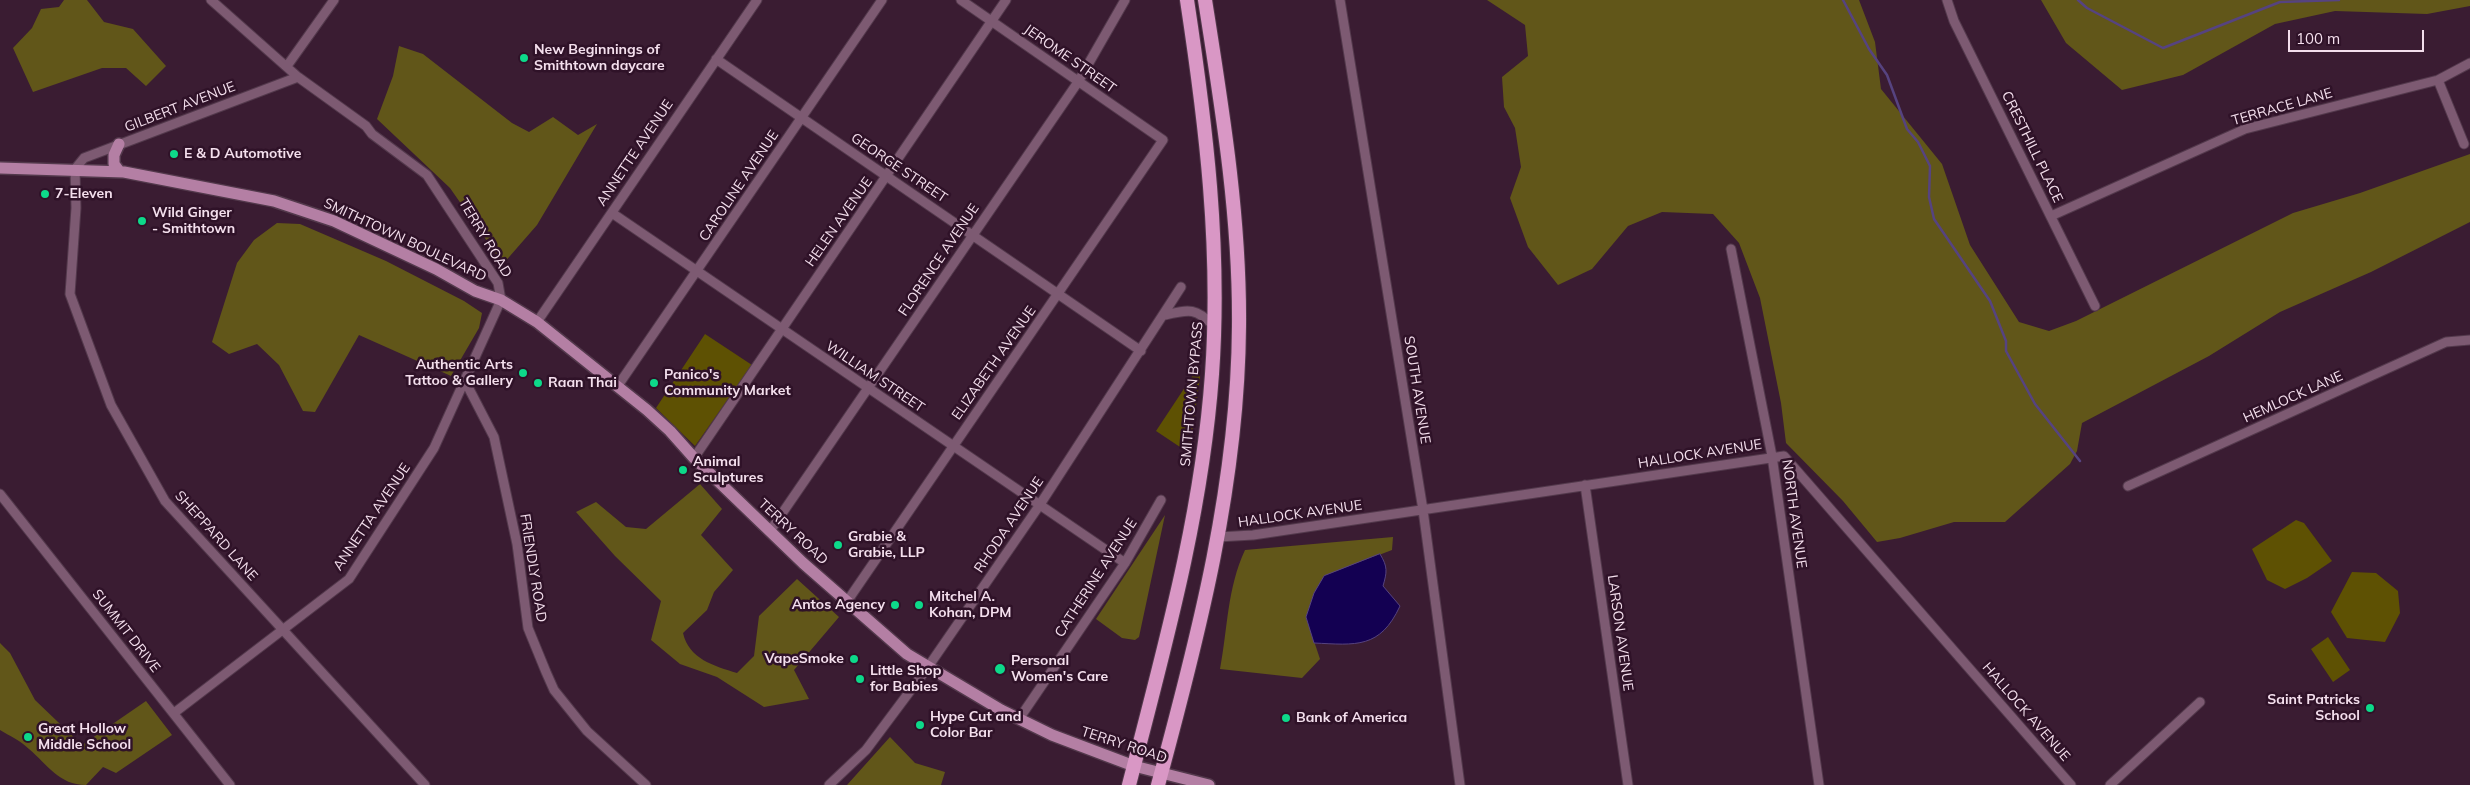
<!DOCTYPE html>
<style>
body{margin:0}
#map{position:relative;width:2470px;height:785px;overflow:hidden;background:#3a1c32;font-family:Mulish,sans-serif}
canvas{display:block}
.scale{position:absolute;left:2288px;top:30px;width:136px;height:22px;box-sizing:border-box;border:2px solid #f4dfed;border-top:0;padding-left:6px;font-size:15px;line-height:18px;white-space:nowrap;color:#f4dfed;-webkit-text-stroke:4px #2f1228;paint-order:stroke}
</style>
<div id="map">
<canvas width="2470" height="785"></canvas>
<div class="scale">100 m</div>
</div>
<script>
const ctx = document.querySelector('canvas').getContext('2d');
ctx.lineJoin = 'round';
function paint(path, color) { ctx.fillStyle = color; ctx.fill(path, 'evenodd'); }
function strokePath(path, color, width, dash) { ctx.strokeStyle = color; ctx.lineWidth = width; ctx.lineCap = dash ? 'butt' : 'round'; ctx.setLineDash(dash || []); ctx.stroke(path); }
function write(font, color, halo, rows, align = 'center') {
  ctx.font = font + ' Mulish,sans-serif'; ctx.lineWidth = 5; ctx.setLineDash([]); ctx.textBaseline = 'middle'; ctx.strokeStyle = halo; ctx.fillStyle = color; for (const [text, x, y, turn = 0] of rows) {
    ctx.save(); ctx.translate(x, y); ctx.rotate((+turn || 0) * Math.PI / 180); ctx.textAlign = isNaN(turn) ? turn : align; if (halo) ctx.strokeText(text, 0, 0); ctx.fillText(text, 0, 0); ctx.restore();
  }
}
const green = new Path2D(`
 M 705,334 L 752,365 L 695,446 L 656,408 Z
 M 1199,366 L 1200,378 L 1189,453 L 1156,431 Z
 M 2296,520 L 2304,523 L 2332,561 L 2307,578 L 2285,589 L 2267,580 L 2252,549 Z
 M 2352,572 L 2376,573 L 2398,591 L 2400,613 L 2385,642 L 2347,638 L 2331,612 Z
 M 2328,637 L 2350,670 L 2333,682 L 2311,649 Z`);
const forest = new Path2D(`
 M 64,0 L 87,0 L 104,22 L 133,29 L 166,66 L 146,86 L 126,68 L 102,68 L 33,92 L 13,48 L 32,28 L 41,9 L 59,7 Z
 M 1487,0 L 1859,0 L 1875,42 L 1881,89 L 1942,164 L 1970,245 L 2019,322 L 2049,331 L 2076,321 L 2293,213 L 2360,193 L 2470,154 L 2470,222 L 2371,272 L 2280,312 L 2209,356 L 2082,423 L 2077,451 L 2070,464 L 2005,522 L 1954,522 L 1900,538 L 1877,542 L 1843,501 L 1786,443 L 1781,403 L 1760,298 L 1739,243 L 1713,214 L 1662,212 L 1628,226 L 1592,269 L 1558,285 L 1528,247 L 1510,198 L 1521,167 L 1515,128 L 1504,107 L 1502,77 L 1528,56 L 1525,25 Z
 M 2041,0 L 2470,0 L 2470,6 L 2427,14 L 2335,11 L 2275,24 L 2183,75 L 2122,90 L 2066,43 Z
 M 399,46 L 423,54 L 512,123 L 529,132 L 553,117 L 578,135 L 597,124 L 537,225 L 503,264 L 450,188 L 377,119 L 393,76 Z
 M 277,223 L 300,224 L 386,261 L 464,301 L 482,313 L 479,328 L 451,376 L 359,335 L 315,412 L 303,411 L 279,365 L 257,344 L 229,354 L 212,342 L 237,263 L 254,240 Z
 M 700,484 L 722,509 L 701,535 L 733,570 L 714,592 L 707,610 L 683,633 C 689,659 714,666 737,673 L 754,656 L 759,616 L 797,579 L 839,617 L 794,670 L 809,699 L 764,707 L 717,677 L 680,664 L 651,640 L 661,601 L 615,556 L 576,512 L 596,502 L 626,527 L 646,529 Z
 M 1165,515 L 1139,637 L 1135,640 L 1122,638 L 1096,619 Z
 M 1393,537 L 1392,550 L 1324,576 L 1306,617 L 1320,659 L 1302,678 L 1220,669 C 1228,627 1227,589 1245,550 Z
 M 0,643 L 10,653 L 35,700 L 82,745 L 146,701 L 172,735 L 116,773 L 103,767 L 86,785 C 59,785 48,765 29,749 C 21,741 10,736 0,730 Z
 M 890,737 L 915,763 L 945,772 L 941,785 L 847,785 Z`);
const water = new Path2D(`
 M 1380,554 C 1388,567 1387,572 1383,586 L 1400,606 C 1380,649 1356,645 1314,643 L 1306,617 L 1314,593 L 1324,576 Z`);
const stream = new Path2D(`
 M 1843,0 L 1869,49 L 1887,75 L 1907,129 L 1918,142 L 1930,166 L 1929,197 L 1934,219 L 1990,301 L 2006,341 L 2006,351 L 2035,404 L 2080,461
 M 2078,0 L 2087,8 L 2163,48 L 2280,2 L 2339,0`);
const minor = new Path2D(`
 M 1340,0 L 1423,510 L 1460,785
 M 1947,0 L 1954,21 L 2095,306
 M 716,59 L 1141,351
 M 287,66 L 334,0
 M 298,77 L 84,158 L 75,169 L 76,208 L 70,294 L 111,405 L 165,501 L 425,785
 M 2438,80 L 2464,144
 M 612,213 L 1125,563
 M 2051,216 L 2245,129 L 2438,80 L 2470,63
 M 1731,249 L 1772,456 L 1819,785
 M 1165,315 C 1190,309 1196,308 1214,326
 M 537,322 L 757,0
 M 465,381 L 494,437 L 517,544 L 528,628 L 546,672 L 554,690 L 587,731 L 646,785
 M 617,387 L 882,0
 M 694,458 L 1006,0
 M 1585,485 L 1628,785
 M 2128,486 L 2446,342 L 2470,340
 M 0,494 L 230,785
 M 770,531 L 1078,82 L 1125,0
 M 1218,537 L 1253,535 L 1784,456 L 2071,785
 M 846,603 L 1163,140 L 961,0
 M 174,713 L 349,579 L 434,448 L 501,300 L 498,283 L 427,175 L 372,134 L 366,126 L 298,77 L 211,0
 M 1019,719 L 1125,563 L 1161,500
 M 829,785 L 866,750 L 928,667 L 1039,506 L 1181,287
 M 2110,785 L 2200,702`);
const major = new Path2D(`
 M 119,144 L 114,155 L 114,164 L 120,172
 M 0,168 L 124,172 L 274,201 L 334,221 L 436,269 L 475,291 L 501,300 L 537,322 L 647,410 L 670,431 L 694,458 L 803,563 L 907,654 L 1001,710 L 1052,735 L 1134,766 L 1209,785`);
const highway = new Path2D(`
 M 1129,785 C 1164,649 1202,515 1212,374 C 1221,248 1206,125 1187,0
 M 1158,785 C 1199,634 1238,483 1239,326 C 1240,216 1222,108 1205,0`);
const markers = [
 [524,58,5,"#0dd98a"],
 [174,154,5,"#0dd98a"],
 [45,194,5,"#0dd98a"],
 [142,221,5,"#0dd98a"],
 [523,373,5,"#0dd98a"],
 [538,383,5,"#0dd98a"],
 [654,383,5,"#0dd98a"],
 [683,470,5,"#0dd98a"],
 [838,545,5,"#0dd98a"],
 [895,605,5,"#0dd98a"],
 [919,605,5,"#0dd98a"],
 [854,659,5,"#0dd98a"],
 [1000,669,6,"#0dd98a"],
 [860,679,5,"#0dd98a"],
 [2370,708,5,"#0dd98a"],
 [1286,718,5,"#0dd98a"],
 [920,725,5,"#0dd98a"],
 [28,737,5,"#0dd98a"]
];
const poiNames = [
 ["New Beginnings of",534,50],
 ["Smithtown daycare",534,66],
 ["E & D Automotive",184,154],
 ["7-Eleven",55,194],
 ["Wild Ginger",152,213],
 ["- Smithtown",152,229],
 ["Authentic Arts",513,365,"right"],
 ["Tattoo & Gallery",513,381,"right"],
 ["Panico's",664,375],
 ["Community Market",664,391],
 ["Raan Thai",548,383],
 ["Animal",693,462],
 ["Sculptures",693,478],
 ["Grabie &",848,537],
 ["Grabie, LLP",848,553],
 ["Mitchel A.",929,597],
 ["Kohan, DPM",929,613],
 ["Antos Agency",885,605,"right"],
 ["VapeSmoke",844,659,"right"],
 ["Personal",1011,661],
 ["Women's Care",1011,677],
 ["Little Shop",870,671],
 ["for Babies",870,687],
 ["Saint Patricks",2360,700,"right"],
 ["School",2360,716,"right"],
 ["Hype Cut and",930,717],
 ["Color Bar",930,733],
 ["Bank of America",1296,718],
 ["Great Hollow",38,729],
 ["Middle School",38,745]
];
const streetNames = [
 ["JEROME STREET",1070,59,35],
 ["GILBERT AVENUE",180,107,-21],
 ["TERRACE LANE",2282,107,-16],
 ["CRESTHILL PLACE",2032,147,64],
 ["ANNETTE AVENUE",635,153,-56],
 ["GEORGE STREET",899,168,34],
 ["CAROLINE AVENUE",739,186,-56],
 ["HELEN AVENUE",839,222,-55],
 ["TERRY ROAD",485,238,59],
 ["SMITHTOWN BOULEVARD",405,240,25],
 ["FLORENCE AVENUE",939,260,-56],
 ["ELIZABETH AVENUE",994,363,-55],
 ["WILLIAM STREET",875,377,34],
 ["SOUTH AVENUE",1417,390,81],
 ["SMITHTOWN BYPASS",1192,394,-85],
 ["HEMLOCK LANE",2293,397,-24],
 ["HALLOCK AVENUE",1700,454,-9],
 ["HALLOCK AVENUE",1300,514,-8],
 ["NORTH AVENUE",1794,514,82],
 ["ANNETTA AVENUE",372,517,-56],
 ["RHODA AVENUE",1009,525,-56],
 ["TERRY ROAD",793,532,43],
 ["SHEPPARD LANE",216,536,48],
 ["FRIENDLY ROAD",533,568,81],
 ["CATHERINE AVENUE",1096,578,-57],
 ["SUMMIT DRIVE",126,631,52],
 ["LARSON AVENUE",1620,633,82],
 ["HALLOCK AVENUE",2026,712,49],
 ["TERRY ROAD",1124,745,18]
];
paint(green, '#5e5103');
paint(forest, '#615619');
paint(water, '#130052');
strokePath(water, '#564380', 1);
strokePath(stream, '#564380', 2.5);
strokePath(minor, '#53394c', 11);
strokePath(major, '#53394c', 14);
strokePath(highway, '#53394c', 16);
strokePath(minor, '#7d5a72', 9);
strokePath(major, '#b47fa4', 11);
strokePath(highway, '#d997c5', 14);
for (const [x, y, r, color] of markers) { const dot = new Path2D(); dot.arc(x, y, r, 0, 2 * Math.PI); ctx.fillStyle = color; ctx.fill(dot); strokePath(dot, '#2f1228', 2); }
write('bold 14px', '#f4dfed', '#2f1228', poiNames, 'left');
write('14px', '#f4dfed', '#2f1228', streetNames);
</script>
